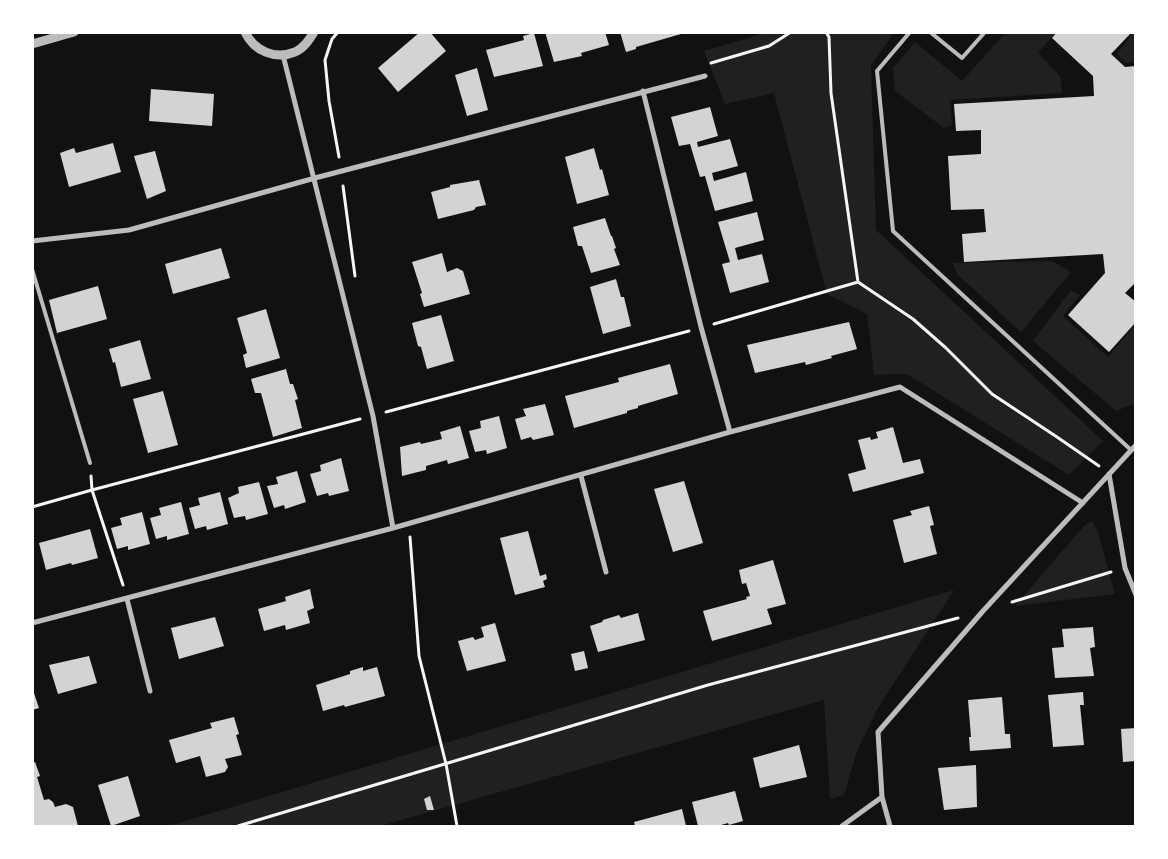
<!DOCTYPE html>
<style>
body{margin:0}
#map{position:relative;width:1168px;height:859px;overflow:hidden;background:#111;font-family:"Alegreya Sans",sans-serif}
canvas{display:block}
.frame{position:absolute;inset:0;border:34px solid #fff;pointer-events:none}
</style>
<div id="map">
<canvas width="1168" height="859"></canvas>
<div class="frame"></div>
</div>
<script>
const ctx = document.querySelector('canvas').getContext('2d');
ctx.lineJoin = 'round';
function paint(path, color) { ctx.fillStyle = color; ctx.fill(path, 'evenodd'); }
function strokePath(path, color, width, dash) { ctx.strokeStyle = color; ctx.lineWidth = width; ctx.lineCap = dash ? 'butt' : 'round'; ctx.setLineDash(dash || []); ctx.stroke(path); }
const green = new Path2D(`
 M 1006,32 L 1055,33 L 1038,53 L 1060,76 L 1062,93 L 950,100 L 952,125 L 944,128 L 895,91 L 893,68 L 915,42 L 962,81 Z
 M 1134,32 L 1135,33 L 1135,62 L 1126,63 L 1117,54 Z
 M 758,33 L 893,33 L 871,66 L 876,230 L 1103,441 L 1069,475 L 907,374 L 874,375 L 867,314 L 827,294 L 774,93 L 725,104 L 704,51 L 758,35 Z
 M 1052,261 L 1071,272 L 1021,332 L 957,274 L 953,263 Z
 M 1071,290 L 1080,295 L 1063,316 L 1108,357 L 1135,325 L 1135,403 L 1116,411 L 1033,341 Z
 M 1092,521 L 1098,532 L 1115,594 L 1015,606 L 1084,526 Z
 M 954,590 L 878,708 L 857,751 L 844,795 L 830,799 L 824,700 L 380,826 L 169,826 Z`);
const building = new Path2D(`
 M 420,32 L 430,32 L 446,51 L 398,92 L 378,68 Z
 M 545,32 L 605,32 L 609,45 L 581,53 L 582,56 L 554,62 Z
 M 620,32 L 681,32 L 681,34 L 636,47 L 636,49 L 626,52 Z
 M 1057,32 L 1128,32 L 1130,34 L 1111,54 L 1125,67 L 1136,66 L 1136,282 L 1125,293 L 1136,302 L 1136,322 L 1109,352 L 1068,315 L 1105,273 L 1103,254 L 964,262 L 962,234 L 986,232 L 984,209 L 951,210 L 948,156 L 981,154 L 981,130 L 956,131 L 954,104 L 1094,96 L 1093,76 L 1052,38 Z
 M 534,33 L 543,66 L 494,77 L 486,50 L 524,40 L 523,36 Z
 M 477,68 L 488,110 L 467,116 L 455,75 Z
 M 151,89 L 214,94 L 212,126 L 149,121 Z
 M 710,107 L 718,136 L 697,142 L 698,147 L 730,139 L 738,166 L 712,173 L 714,181 L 746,172 L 753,201 L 715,211 L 705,176 L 700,177 L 690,144 L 679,146 L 671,117 Z
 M 113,143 L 121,172 L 69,187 L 60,153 L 74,148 L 76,153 Z
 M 594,148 L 600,170 L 602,169 L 609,195 L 577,204 L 565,157 Z
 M 155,151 L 166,191 L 147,199 L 134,156 Z
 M 479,180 L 486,205 L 476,207 L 474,210 L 438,219 L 431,192 L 450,187 L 450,185 Z
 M 757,212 L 764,240 L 735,248 L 738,260 L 762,254 L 769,282 L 730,293 L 722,264 L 730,262 L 718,222 Z
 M 605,218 L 611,236 L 612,236 L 616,248 L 614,249 L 620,265 L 591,273 L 582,246 L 578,246 L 573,227 Z
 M 221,248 L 230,278 L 173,294 L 165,264 Z
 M 442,253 L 447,272 L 457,268 L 463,271 L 470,294 L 424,307 L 420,294 L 422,293 L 412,262 Z
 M 616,279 L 621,297 L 624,297 L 631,326 L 603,334 L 590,287 Z
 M 98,286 L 107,319 L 57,333 L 49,300 Z
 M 266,309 L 280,358 L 246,368 L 243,355 L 247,353 L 237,318 Z
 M 441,315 L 454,361 L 427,369 L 421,347 L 418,346 L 412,323 Z
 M 849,322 L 857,349 L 831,356 L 832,358 L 806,365 L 805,362 L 755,373 L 747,345 Z
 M 140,340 L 151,379 L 121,387 L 115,362 L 113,363 L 109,349 Z
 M 670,364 L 678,394 L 638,406 L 638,408 L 627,411 L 627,413 L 574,428 L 565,396 L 619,382 L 618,378 Z
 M 286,369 L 290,384 L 293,384 L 298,399 L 295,400 L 302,428 L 273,437 L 261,393 L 255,393 L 251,379 Z
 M 163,391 L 178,445 L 148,453 L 133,399 Z
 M 545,404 L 554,435 L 533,440 L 531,437 L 521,440 L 515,419 L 526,416 L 523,409 Z
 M 499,416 L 507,448 L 487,454 L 486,450 L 475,452 L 469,431 L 481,428 L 480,421 Z
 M 460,426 L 469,458 L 448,464 L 447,460 L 426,466 L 426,470 L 402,476 L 400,447 L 420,442 L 421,444 L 442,439 L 440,432 Z
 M 893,427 L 903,463 L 920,459 L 924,473 L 853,492 L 848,474 L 866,469 L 858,440 L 870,437 L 871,440 L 878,438 L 876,432 Z
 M 341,458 L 349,491 L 329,496 L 328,493 L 317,496 L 310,474 L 321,471 L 320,465 Z
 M 297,471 L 306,502 L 285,509 L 284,505 L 274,508 L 267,486 L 278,484 L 276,477 Z
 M 684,481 L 703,543 L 673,552 L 654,489 Z
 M 259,482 L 268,514 L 246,520 L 245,516 L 234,518 L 228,498 L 239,493 L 238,487 Z
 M 220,492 L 228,524 L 207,530 L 206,526 L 195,529 L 189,508 L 200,505 L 198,498 Z
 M 181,502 L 189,534 L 167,540 L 167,536 L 156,539 L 150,518 L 161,515 L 159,508 Z
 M 929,506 L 934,525 L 930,526 L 937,554 L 904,563 L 893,520 L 912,515 L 910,511 Z
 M 142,512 L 150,544 L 128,550 L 128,546 L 117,549 L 111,528 L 122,525 L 120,518 Z
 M 90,529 L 98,558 L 72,565 L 71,563 L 46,570 L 39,543 Z
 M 528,531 L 540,576 L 546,574 L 547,579 L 543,581 L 545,587 L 515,595 L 500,538 Z
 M 773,560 L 786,604 L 767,609 L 772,624 L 712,641 L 703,611 L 747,599 L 746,597 L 750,596 L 746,583 L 742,584 L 739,570 Z
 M 310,589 L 314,608 L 307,611 L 310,623 L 286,630 L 285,625 L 264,631 L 258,609 L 286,601 L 285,597 Z
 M 638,613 L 645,640 L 598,652 L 590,626 L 602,622 L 603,620 L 619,615 L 621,618 Z
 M 215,617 L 224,646 L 179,659 L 171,628 Z
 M 495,623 L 506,661 L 467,671 L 458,641 L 473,637 L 475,640 L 484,637 L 481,627 Z
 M 1093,627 L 1095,647 L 1090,648 L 1094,676 L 1055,678 L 1052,648 L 1064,647 L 1062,629 Z
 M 584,651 L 588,668 L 575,671 L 571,654 Z
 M 89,656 L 97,683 L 58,694 L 49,665 Z
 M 363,667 L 363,671 L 377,667 L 385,696 L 345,707 L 344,705 L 323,711 L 316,685 L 350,674 L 350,671 Z
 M 32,687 L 39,708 L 32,710 Z
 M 1083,692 L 1084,705 L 1080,705 L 1084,745 L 1053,747 L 1048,695 Z
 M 1002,697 L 1005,734 L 1010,734 L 1011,748 L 970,751 L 969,737 L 971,737 L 968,700 Z
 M 234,717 L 239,734 L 236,735 L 242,755 L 225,759 L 228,767 L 225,772 L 206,777 L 200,756 L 176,763 L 169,740 L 212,728 L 210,723 Z
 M 1136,728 L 1136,761 L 1123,762 L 1121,729 Z
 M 799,745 L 807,777 L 760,788 L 753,758 Z
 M 35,762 L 40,776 L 37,777 L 44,800 L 49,799 L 53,802 L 55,807 L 66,804 L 73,807 L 78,826 L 32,826 L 32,763 Z
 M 976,765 L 977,807 L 944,810 L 938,768 Z
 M 128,776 L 140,816 L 111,826 L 98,785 Z
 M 735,791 L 743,821 L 729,825 L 728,823 L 721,825 L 721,826 L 698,826 L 692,802 Z
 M 430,796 L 434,810 L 427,810 L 424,799 Z
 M 682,809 L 686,826 L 635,826 L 634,822 Z`);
const path = new Path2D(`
 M 338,32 L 332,39 L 325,60 L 329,101 L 339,157
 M 826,32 L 829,37 L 831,93 L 858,282
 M 711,63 L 769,46 L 791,32
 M 343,186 L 355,276
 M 714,324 L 858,282 L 913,319 L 946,348 L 992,394 L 1057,437 L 1099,466
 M 386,412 L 689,331
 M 91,476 L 92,490 L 123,585
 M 32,507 L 92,490 L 360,419
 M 410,537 L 419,656 L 446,764 L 457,826
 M 1012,602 L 1111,572
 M 238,826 L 708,685 L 958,618`);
const service = new Path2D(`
 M 910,32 L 877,71 L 893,231 L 1131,450
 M 930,32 L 962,58 L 985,32
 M 32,269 L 90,463`);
const minor = new Path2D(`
 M 283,55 L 373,416 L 393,528
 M 643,91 L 701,327 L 730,432
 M 32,241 L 129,230 L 315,178 L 705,76
 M 1109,474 L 1125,568 L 1136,595
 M 581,476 L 606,572
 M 127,599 L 150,691
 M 32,623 L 393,528 L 730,432 L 900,387 L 1083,503
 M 882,797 L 890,826
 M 842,826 L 882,797 L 878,732 L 983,611 L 1136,445`);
const tertiary = new Path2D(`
 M 245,32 C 254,51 275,60 295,52 C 304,48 309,40 314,32
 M 32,44 L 74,32`);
paint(green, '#202020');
paint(building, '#d3d3d3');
strokePath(path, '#f5f5f5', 3);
strokePath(service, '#bcbcbc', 4);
strokePath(minor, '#bcbcbc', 5);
strokePath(tertiary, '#bcbcbc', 9);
</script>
